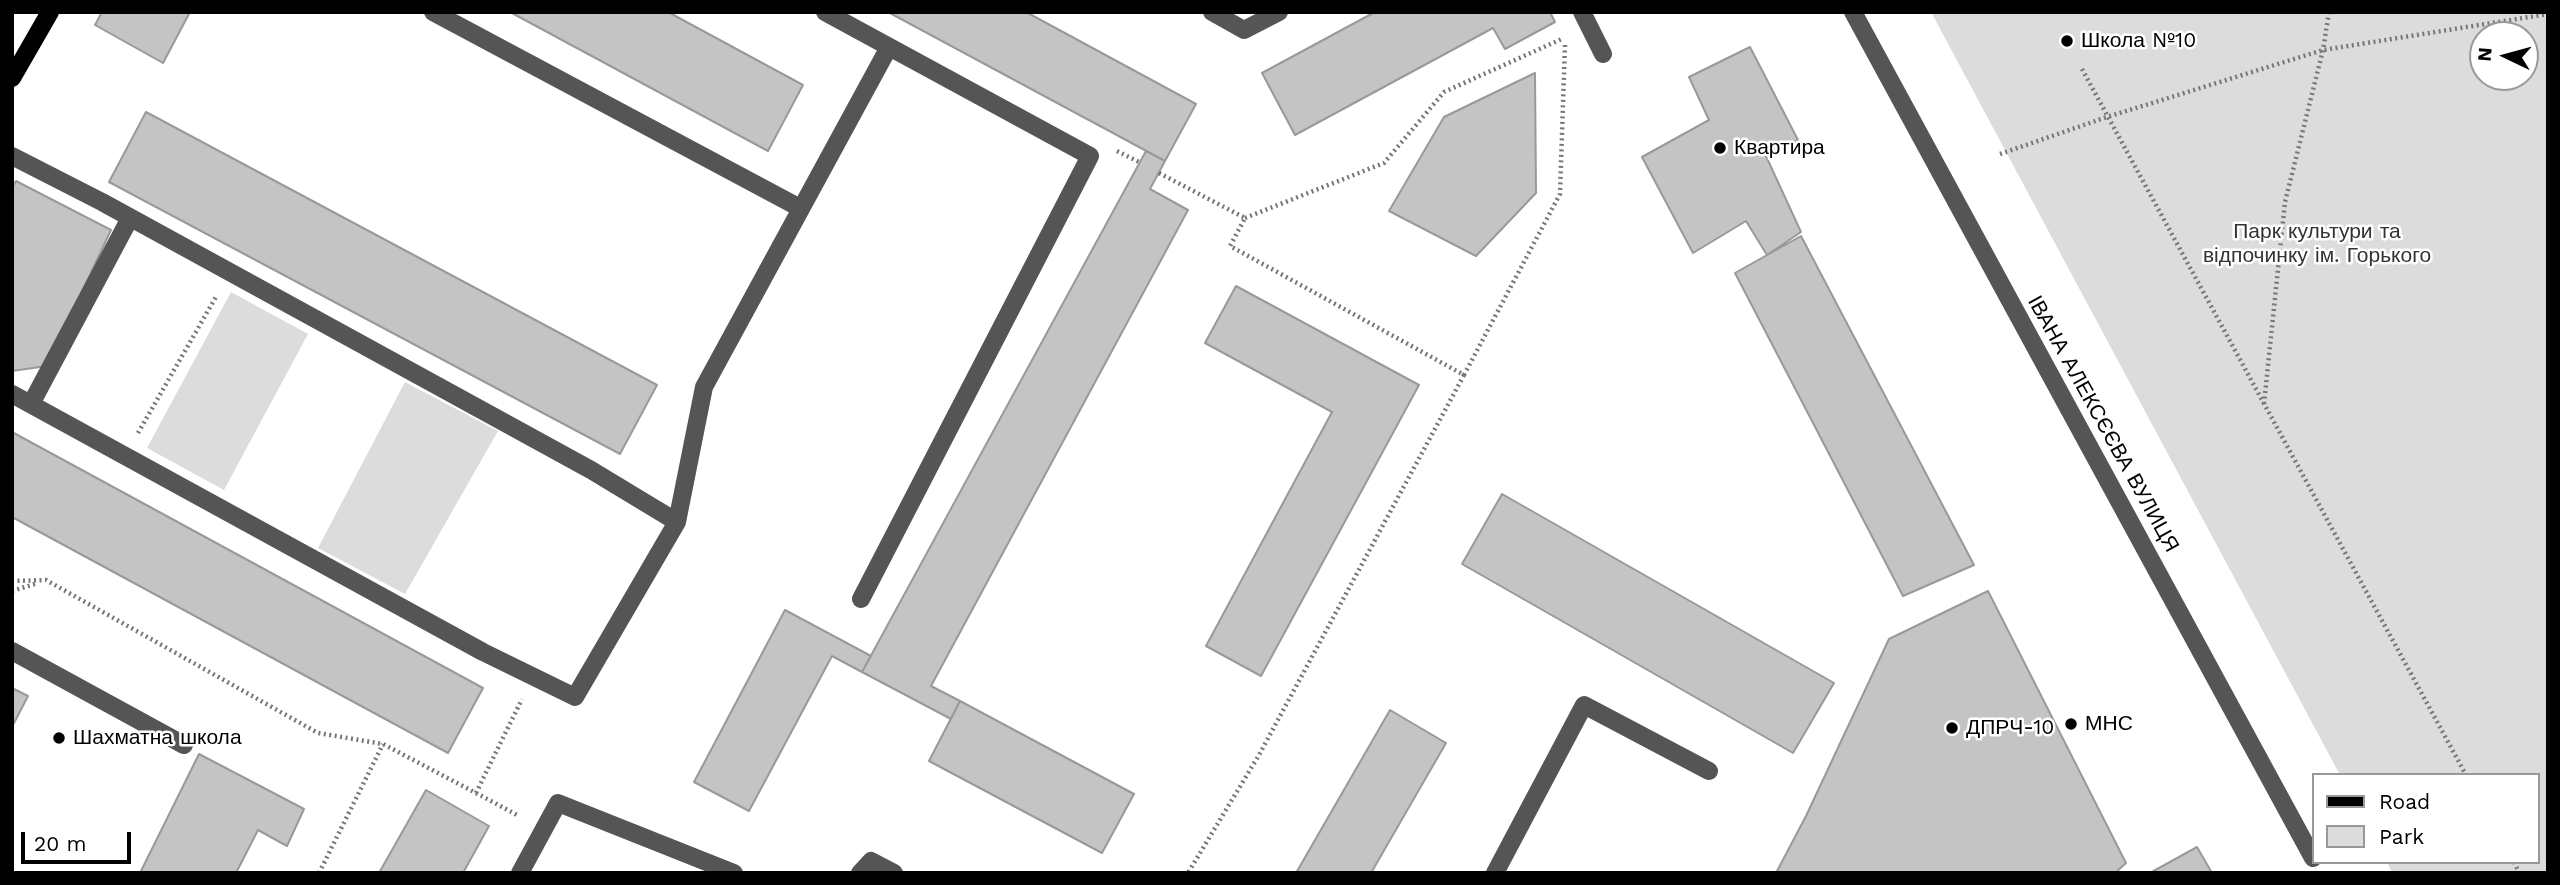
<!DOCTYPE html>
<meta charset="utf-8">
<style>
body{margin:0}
#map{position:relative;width:2560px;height:885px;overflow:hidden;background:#fff;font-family:"Work Sans",sans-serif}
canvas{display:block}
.frame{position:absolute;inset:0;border:14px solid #000;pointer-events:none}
.legend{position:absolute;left:2312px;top:773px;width:228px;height:91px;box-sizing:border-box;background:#fff;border:2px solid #999;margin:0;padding:9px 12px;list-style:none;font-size:21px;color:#000}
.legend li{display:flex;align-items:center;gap:14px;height:35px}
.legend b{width:35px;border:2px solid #999}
.north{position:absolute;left:2469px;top:21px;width:70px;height:70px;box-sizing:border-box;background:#fff;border:2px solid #999;border-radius:50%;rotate:275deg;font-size:19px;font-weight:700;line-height:28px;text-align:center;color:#000}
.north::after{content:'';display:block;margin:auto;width:24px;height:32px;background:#000;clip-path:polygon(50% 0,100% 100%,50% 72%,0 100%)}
.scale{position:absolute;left:21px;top:832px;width:110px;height:32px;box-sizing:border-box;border:4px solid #000;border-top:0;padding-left:9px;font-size:21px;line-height:24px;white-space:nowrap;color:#000;-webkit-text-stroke:5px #fff;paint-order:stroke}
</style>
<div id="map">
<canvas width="2560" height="885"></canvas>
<div class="frame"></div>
<ul class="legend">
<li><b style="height:9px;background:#000"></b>Road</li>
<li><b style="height:19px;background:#dcdcdc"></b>Park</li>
</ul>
<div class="north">N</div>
<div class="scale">20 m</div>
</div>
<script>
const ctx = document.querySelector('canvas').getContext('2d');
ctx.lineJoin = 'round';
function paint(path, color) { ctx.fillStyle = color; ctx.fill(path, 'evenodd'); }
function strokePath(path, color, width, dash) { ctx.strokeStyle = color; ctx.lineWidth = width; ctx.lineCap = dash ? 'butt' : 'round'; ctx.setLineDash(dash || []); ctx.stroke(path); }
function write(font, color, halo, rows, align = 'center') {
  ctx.font = font + ' "Work Sans",sans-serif'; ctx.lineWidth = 5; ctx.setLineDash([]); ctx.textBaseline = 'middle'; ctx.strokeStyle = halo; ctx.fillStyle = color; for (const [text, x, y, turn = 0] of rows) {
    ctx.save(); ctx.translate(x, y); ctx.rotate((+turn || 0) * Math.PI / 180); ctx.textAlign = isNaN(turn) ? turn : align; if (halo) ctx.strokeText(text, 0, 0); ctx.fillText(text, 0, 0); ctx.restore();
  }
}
const green = new Path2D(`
 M 1931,12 L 2548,12 L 2548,873 L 2392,873 L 2387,862 L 2537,862 L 2537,775 L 2340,775 ZM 2483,35 L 2525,35 L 2525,77 L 2483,77 Z
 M 231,292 L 308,334 L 224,490 L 147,448 Z
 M 405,382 L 498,431 L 405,594 L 318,548 Z`);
const building = new Path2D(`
 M 102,12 L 190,12 L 163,63 L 95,25 Z
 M 510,12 L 668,12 L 803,85 L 768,151 Z
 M 888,12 L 1026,12 L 1196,104 L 1165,161 Z
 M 1375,12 L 1550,12 L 1555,22 L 1505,49 L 1493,28 L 1295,135 L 1262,73 Z
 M 1750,47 L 1798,140 L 1766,156 L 1801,232 L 1767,255 L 1746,221 L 1693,253 L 1642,157 L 1709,120 L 1689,77 Z
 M 1535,73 L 1536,193 L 1476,256 L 1389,211 L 1444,117 Z
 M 146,112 L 657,385 L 620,454 L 109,182 Z
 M 1146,151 L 1165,161 L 1150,189 L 1188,210 L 931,686 L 960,701 L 951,719 L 862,672 Z
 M 16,181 L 111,230 L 47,366 L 12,371 L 12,188 Z
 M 1801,236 L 1974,565 L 1903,596 L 1735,273 Z
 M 1236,286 L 1419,385 L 1261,676 L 1206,646 L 1332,412 L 1205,343 Z
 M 12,432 L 483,688 L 448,753 L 12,517 Z
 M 1502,494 L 1834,683 L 1793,753 L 1462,564 Z
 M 1988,591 L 2126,863 L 2115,873 L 1776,873 L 1806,816 L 1889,639 Z
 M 785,610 L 871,656 L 862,672 L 832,656 L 749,811 L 694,782 Z
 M 12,688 L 28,696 L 12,727 Z
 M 960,701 L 1134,794 L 1102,853 L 929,761 Z
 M 1390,710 L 1446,743 L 1371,873 L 1296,873 Z
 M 199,754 L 304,809 L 287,846 L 258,830 L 236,873 L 140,873 Z
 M 426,790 L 489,826 L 463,873 L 379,873 Z
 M 2197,847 L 2212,873 L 2150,873 Z`);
const path = new Path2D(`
 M 2082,69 L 2466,775
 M 1117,151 L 1139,162
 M 2000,154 L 2107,117 L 2323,50 L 2548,14
 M 1159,173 L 1245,218 L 1230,246 L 1464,375 L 1259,755 L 1188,873
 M 1245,218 L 1384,163 L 1444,92 L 1564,38
 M 1464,375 L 1560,194 L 1565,44
 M 2264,404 L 2285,202 L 2323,50 L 2329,12
 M 138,433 L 217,295
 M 12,581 L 46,580 L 318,733 L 383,744 L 476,793 L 522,699
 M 12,591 L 38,583
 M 476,793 L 519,816
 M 2514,862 L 2519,873
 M 319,873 L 383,744`);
const minor = new Path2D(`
 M 433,12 L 800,208
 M 825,12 L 1090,156 L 861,599
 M 1212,12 L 1244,30 L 1279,12
 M 1582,12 L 1603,54
 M 1853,12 L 2313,858
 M 12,156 L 102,202 L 591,470 L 677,522
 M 12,394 L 483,652 L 575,697 L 677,522 L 704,387 L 889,47
 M 31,404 L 130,218
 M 12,651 L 184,745
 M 520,873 L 558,803 L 734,873
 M 860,873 L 871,861 L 894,873
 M 1495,873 L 1584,705 L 1709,771`);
const major = new Path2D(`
 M 12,78 L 50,12`);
const markers = [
 [2067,41,7,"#000"],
 [1720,148,7,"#000"],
 [2071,724,7,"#000"],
 [1952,728,7,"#000"],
 [59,738,7,"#000"]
];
const poiNames = [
 ["Школа №10",2081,41],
 ["Квартира",1734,148],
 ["МНС",2085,724],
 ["ДПРЧ-10",1966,728],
 ["Шахматна школа",73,738]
];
const parkNames = [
 ["Парк культури та",2317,232],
 ["відпочинку ім. Горького",2317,256]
];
const streetNames = [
 ["ІВАНА АЛЕКСЄЄВА ВУЛИЦЯ",2103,424,61]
];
paint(green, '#dcdcdc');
paint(building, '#c4c4c4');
strokePath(building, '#999', 2);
strokePath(path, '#777', 4.5, [2, 3.5]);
strokePath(minor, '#555', 18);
strokePath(major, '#000', 18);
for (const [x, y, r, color] of markers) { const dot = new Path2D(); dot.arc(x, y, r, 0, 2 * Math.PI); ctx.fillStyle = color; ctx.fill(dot); strokePath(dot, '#fff', 2.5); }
write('21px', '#000', '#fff', poiNames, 'left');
write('21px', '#333', '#fff', parkNames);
write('21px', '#000', '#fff', streetNames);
</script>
